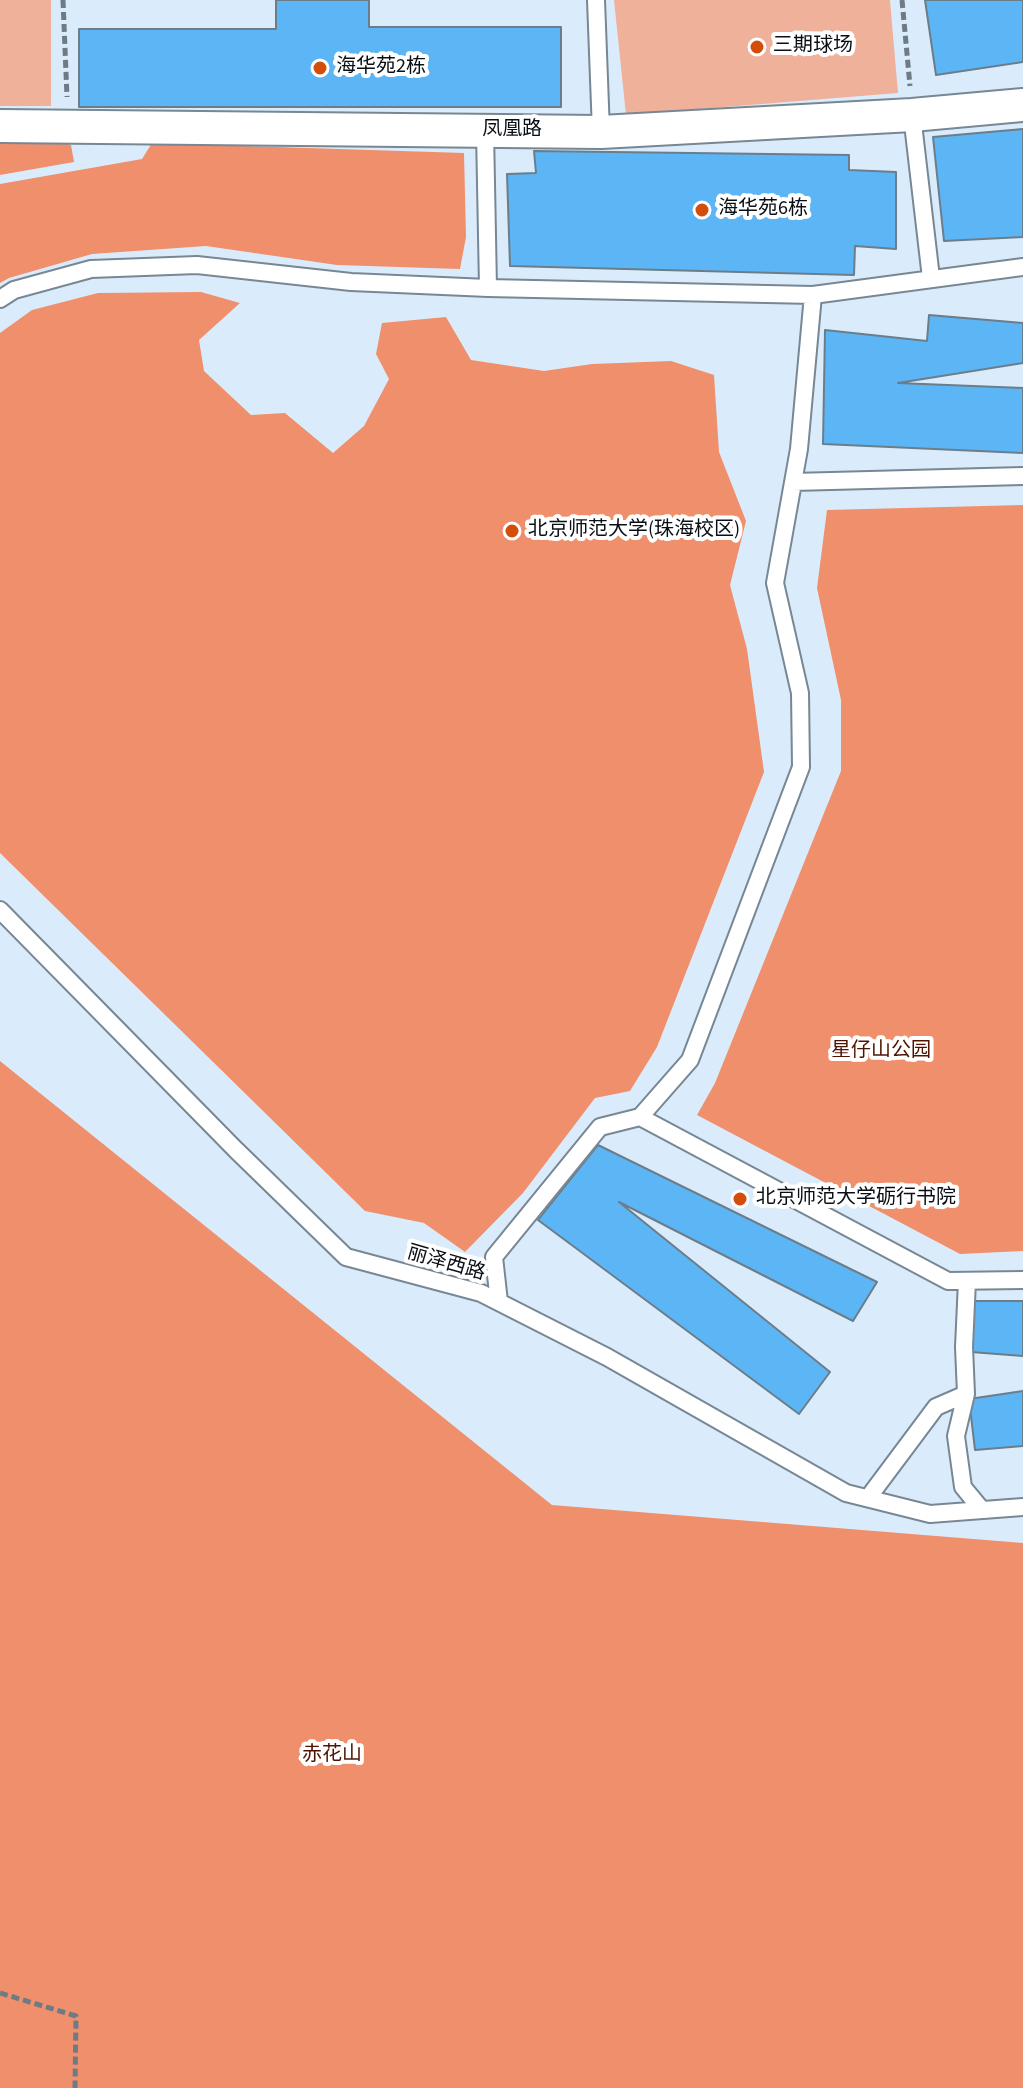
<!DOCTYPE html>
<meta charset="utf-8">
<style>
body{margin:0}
canvas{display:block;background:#daecfb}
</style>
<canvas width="1023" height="2088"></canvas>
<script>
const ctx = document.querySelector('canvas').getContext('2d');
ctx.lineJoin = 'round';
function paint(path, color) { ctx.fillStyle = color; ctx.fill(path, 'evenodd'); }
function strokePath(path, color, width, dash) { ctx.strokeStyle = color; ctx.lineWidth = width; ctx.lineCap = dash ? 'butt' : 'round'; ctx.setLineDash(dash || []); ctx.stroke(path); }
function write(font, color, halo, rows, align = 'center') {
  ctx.font = font + ' "Source Sans 3","Noto Sans SC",sans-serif'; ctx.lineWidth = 8; ctx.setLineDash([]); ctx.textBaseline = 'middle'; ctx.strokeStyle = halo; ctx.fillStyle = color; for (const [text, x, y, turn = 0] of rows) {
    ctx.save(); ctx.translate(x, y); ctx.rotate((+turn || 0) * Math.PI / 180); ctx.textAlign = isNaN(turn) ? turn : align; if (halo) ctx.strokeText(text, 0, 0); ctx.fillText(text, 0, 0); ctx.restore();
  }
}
const green = new Path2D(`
 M 0,0 L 51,0 L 51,106 L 0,106 Z
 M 614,0 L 890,0 L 898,93 L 626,115 Z`);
const forest = new Path2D(`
 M 0,138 L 52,139 L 71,145 L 74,162 L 0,175 Z
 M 152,143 L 464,153 L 466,237 L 460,269 L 337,265 L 206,246 L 92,254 L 9,278 L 0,283 L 0,184 L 142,159 Z
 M 201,292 L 240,303 L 199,340 L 204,371 L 251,415 L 285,413 L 333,453 L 364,426 L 389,379 L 376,354 L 382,323 L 446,317 L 471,360 L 544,371 L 592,364 L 671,361 L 714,375 L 719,452 L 746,521 L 730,585 L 747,649 L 764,772 L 657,1047 L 630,1091 L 595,1098 L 523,1193 L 465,1252 L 424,1223 L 365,1211 L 0,853 L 0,333 L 32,310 L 98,293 Z
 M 1023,505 L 1023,1251 L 960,1254 L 697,1115 L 715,1083 L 841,771 L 841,700 L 817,588 L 827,510 Z
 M 0,1061 L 552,1505 L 1023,1543 L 1023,2088 L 0,2088 Z`);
const building = new Path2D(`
 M 276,0 L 369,0 L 369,27 L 561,27 L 561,107 L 79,107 L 79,29 L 276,29 Z
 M 925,0 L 1023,0 L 1023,62 L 936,75 Z
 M 1023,129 L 1023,237 L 944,241 L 933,137 Z
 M 534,151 L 849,155 L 849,170 L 896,172 L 896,249 L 855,246 L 854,275 L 510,266 L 507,174 L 536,173 Z
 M 929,315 L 1023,323 L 1023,363 L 898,383 L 1023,388 L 1023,453 L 823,444 L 825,330 L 927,341 Z
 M 598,1145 L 877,1282 L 853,1321 L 619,1202 L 830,1372 L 799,1414 L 538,1220 Z
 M 971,1301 L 1023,1301 L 1023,1356 L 971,1352 Z
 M 1023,1391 L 1023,1446 L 975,1450 L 969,1399 Z`);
const path = new Path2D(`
 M 63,0 L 67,97
 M 902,0 L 910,86
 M 0,1993 L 76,2016 L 75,2088`);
const lane = new Path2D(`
 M 596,0 L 601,132
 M 912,115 L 931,278
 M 485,131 L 488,288
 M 813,295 L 799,449 L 775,583 L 800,693 L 801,767 L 690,1060 L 640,1117 L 948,1281 L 1023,1280
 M 0,299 L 14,290 L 91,269 L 197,265 L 351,282 L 488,288 L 813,295 L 1023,267
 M 793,482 L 1023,476
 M 0,910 L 236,1150 L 346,1257 L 481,1293 L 607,1357 L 846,1493 L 930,1514 L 1023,1507
 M 967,1281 L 964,1347 L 966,1394 L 956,1436 L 963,1487 L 982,1510
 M 499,1302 L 494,1257 L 600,1127 L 640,1117
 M 868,1498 L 936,1407 L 966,1394`);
const street = new Path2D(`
 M 0,126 L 601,132 L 912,115 L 1023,105`);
const markers = [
 [757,47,8,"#d34e0a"],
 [320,68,8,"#d34e0a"],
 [702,210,8,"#d34e0a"],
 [512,531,8,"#d34e0a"],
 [740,1199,8,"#d34e0a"]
];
const poiNames = [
 ["三期球场",773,47],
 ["海华苑2栋",336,68],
 ["海华苑6栋",718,210],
 ["北京师范大学(珠海校区)",528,531],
 ["北京师范大学砺行书院",756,1199]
];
const streetNames = [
 ["凤凰路",512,131],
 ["丽泽西路",446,1264,16]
];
const parkNames = [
 ["星仔山公园",881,1052],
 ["赤花山",332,1756]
];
paint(green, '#f0b19a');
paint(forest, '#f08f6c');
paint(building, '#5cb6f6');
strokePath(building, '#6c7d8a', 2);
strokePath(lane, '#778794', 20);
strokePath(street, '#778794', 36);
strokePath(path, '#6e7a84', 5, [8, 4]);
strokePath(lane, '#fff', 16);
strokePath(street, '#fff', 32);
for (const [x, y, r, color] of markers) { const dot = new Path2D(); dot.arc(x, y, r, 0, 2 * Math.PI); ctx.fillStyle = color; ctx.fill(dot); strokePath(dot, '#fff', 3); }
write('20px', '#090f14', '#fff', poiNames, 'left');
write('20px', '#090f14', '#fff', streetNames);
write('20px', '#4f1400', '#fff', parkNames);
</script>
